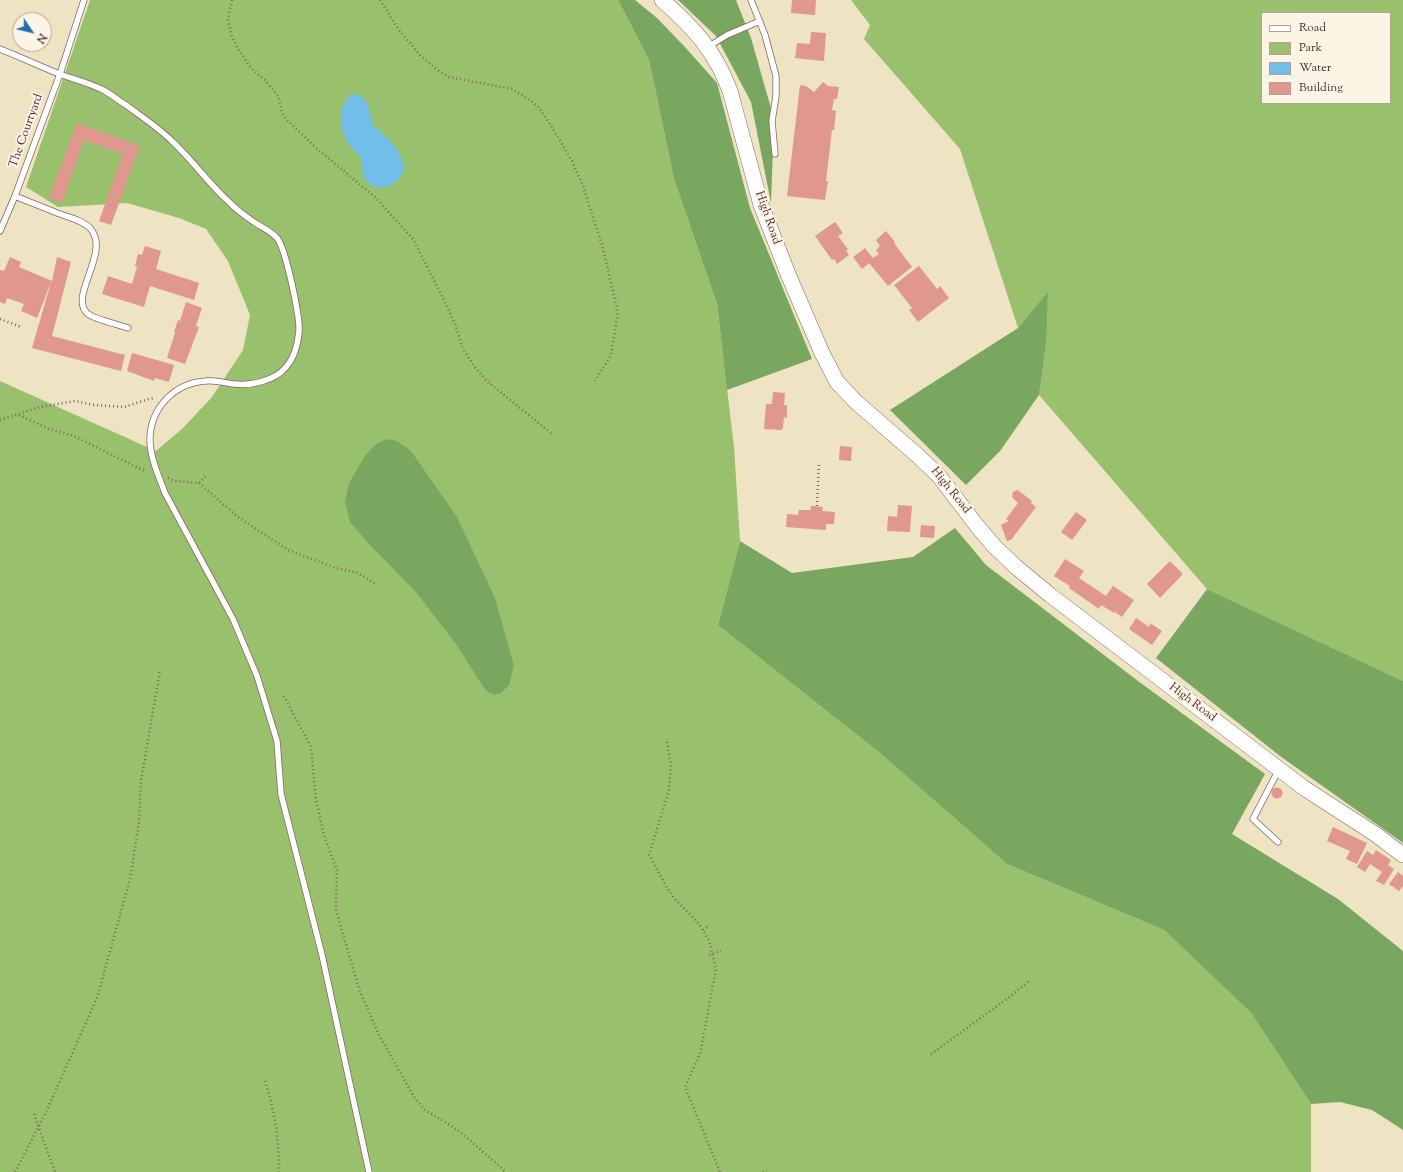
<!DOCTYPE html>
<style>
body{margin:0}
#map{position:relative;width:1403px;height:1172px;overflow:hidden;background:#eee3c2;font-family:"Sorts Mill Goudy",serif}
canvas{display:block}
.legend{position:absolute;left:1261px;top:12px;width:130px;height:92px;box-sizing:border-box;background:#fcf5e5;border:1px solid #b59f9b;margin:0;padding:5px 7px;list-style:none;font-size:12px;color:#4a1f2b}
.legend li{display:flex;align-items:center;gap:8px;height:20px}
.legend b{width:20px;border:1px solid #b59f9b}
.north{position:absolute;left:12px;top:12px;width:40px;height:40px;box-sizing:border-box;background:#fcf5e5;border:1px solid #b59f9b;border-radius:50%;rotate:125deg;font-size:11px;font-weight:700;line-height:16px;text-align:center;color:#4a1f2b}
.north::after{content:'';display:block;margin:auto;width:14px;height:18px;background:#1f6fb2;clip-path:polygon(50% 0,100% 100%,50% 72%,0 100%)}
</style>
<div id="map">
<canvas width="1403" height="1172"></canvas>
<ul class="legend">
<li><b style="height:5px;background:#fff"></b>Road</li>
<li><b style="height:11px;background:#99c16d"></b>Park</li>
<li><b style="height:11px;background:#71beeb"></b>Water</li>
<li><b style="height:11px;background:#df978e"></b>Building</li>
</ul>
<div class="north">N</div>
</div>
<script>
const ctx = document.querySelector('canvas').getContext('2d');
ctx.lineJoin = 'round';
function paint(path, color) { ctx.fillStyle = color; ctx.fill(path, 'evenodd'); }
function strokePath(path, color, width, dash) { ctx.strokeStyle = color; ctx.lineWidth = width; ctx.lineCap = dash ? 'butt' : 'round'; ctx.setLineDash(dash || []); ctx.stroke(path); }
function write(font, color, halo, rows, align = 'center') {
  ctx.font = font + ' "Sorts Mill Goudy",serif'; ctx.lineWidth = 4; ctx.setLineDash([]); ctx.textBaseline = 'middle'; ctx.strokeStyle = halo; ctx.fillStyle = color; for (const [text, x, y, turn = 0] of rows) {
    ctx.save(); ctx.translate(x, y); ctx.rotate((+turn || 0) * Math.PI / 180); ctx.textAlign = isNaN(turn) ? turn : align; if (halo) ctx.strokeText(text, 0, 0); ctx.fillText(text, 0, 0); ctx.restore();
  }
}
const green = new Path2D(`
 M 90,0 L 618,0 L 649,60 L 674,179 L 717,304 L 734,447 L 740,541 L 718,625 L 881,754 L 1007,864 L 1164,930 L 1251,1013 L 1311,1104 L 1311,1172 L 0,1172 L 0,381 L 156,451 L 183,428 L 212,397 L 243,350 L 250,315 L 228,261 L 206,229 L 179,218 L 127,203 L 58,207 L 26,187 Z
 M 851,0 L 1403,0 L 1403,681 L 1207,589 L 1039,395 L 1048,293 L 1018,328 L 960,149 L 864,39 L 870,25 ZM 1262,13 L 1390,13 L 1390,103 L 1262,103 Z`);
const forest = new Path2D(`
 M 618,0 L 635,0 L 657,18 L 685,47 L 717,83 L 750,208 L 812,359 L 727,390 L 717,304 L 674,179 L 649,60 Z
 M 678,0 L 736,0 L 751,38 L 774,119 L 771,203 L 751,102 L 716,36 Z
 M 1048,292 L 1046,342 L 1039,395 L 1000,451 L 966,485 L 890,410 L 1018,328 Z
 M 386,439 L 397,441 L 411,451 L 457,517 L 495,598 L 514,666 L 509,685 L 501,693 L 494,695 L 486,691 L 456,644 L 416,592 L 369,544 L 350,522 L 345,502 L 349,483 L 365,456 L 375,445 Z
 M 955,528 L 986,565 L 1138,681 L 1265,774 L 1232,834 L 1338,899 L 1403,951 L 1403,1130 L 1372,1110 L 1340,1102 L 1311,1104 L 1251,1013 L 1164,930 L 1007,864 L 881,754 L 718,625 L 740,541 L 792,573 L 913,557 Z
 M 1207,589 L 1403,681 L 1403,843 L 1280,756 L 1156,658 Z`);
const water = new Path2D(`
 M 353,94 C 369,94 370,114 373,126 L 375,127 C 390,141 422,168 391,185 C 386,187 378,189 373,186 C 357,177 366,167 360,157 C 357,152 351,148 348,143 C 339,130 337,102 353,94 Z`);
const building = new Path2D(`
 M 792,0 L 816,0 L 815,15 L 791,13 Z
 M 811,32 L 826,33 L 824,61 L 795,58 L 797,43 L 810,44 Z
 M 823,82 L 828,86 L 839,87 L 837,99 L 834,99 L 832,110 L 836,111 L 834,130 L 832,130 L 826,181 L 828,181 L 825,200 L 787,196 L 800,85 L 806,86 L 814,92 Z
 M 77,123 L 140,146 L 111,225 L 99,221 L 123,154 L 84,140 L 62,203 L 49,198 Z
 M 835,222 L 843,233 L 838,236 L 848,249 L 846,251 L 849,255 L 837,264 L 834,259 L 832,260 L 815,236 Z
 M 886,231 L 895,242 L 894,243 L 912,267 L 888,286 L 869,263 L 862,269 L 853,257 L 865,248 L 873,258 L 879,254 L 876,250 L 880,246 L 876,240 Z
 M 145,246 L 161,251 L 156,269 L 199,283 L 194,300 L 150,286 L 144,307 L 102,294 L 108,276 L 132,284 L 137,267 L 135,266 L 138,254 L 142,255 Z
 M 10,257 L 21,262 L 19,267 L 52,281 L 57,257 L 71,262 L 52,336 L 125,355 L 121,371 L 32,348 L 51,282 L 37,318 L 21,311 L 24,304 L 7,298 L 5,304 L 0,302 L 0,270 L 4,271 Z
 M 919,266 L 937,289 L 940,286 L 949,298 L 918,322 L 909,310 L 912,308 L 894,285 Z
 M 186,302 L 202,308 L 196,326 L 199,327 L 185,364 L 167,358 L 175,333 L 174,332 L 178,320 L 180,321 Z
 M 132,353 L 174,365 L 169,382 L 155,378 L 154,381 L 127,371 Z
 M 773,392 L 785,393 L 784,405 L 787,405 L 787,418 L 784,417 L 783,428 L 782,428 L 782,430 L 764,429 L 766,404 L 772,404 Z
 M 840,446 L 852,447 L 851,461 L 839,460 Z
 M 1017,490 L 1019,491 L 1032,501 L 1031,503 L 1036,507 L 1011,540 L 1007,541 L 1001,525 L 1009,521 L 1006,519 L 1018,503 L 1012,497 L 1013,492 Z
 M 898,505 L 912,506 L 910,532 L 887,531 L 888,516 L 897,517 Z
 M 811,506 L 823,507 L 822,511 L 835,512 L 834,524 L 826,524 L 826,530 L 786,527 L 787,514 L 798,515 L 799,510 L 811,510 Z
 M 1076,512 L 1087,520 L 1072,540 L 1061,532 Z
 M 921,525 L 935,526 L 934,538 L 920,537 Z
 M 1065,559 L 1084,571 L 1079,578 L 1106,596 L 1113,586 L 1134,600 L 1122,617 L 1115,612 L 1114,613 L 1101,605 L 1099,609 L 1069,588 L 1070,586 L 1054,576 Z
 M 1170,561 L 1183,574 L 1160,598 L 1147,584 Z
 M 1136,618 L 1149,627 L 1150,623 L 1162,631 L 1152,645 L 1129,629 Z
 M1271.5 793a5.5 5.5 0 1 1 11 0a5.5 5.5 0 1 1-11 0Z
 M 1333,827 L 1367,843 L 1357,864 L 1346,859 L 1350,851 L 1327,841 Z
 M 1376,850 L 1391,860 L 1388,865 L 1394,869 L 1384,885 L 1376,881 L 1382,872 L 1370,864 L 1365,872 L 1357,867 L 1367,851 L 1373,855 Z
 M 1398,872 L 1403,876 L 1403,886 L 1399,891 L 1389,884 Z`);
const path = new Path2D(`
 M 232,0 L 228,19 L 231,34 L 238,49 L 251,68 L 265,80 L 278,96 L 283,116 L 314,146 L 376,198 L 413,239 L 444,300 L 455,324 L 463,349 L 476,369 L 489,383 L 551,433
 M 380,0 L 399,30 L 419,54 L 436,69 L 449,77 L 512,89 L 531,101 L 539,108 L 552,127 L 572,161 L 583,186 L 602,245 L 618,313 L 611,355 L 595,381
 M 0,319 L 21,327
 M 19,415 L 49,429 L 74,436 L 138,468 L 146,471
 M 0,420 L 40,407 L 75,401 L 94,405 L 124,407 L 149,399 L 155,398
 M 168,478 L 175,481 L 199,483 L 206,476
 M 199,483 L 238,517 L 288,550 L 336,568 L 358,573 L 376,584
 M 817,506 L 819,462
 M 284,696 L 311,747 L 316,800 L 325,839 L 337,870 L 336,910 L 359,989 L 379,1035 L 414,1097 L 425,1110 L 458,1130 L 506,1172
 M 667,742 L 671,765 L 669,790 L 649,855 L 666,886 L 674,898 L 699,924 L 709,940 L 716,969 L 700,1054 L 685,1087 L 720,1172
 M 703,930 L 708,926
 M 709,955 L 721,951
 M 931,1054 L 1008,998 L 1029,981
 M 265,1081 C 275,1110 279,1142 279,1172
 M 34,1114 L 55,1172
 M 15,1172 L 46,1112 L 97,998 L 130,879 L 139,823 L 141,781 L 160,670
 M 763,1172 L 767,1170`);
const service = new Path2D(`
 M 84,0 L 60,74 L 15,196 C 29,202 43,207 57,213 C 68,217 82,220 90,228 C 112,252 67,297 88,314 C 94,319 120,325 128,328
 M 751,0 L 765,35 L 776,76 L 776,96 L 772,121 L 775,154
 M 708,47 L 727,35 L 760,21
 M 0,49 C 21,57 41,67 62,75 C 77,80 92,84 105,91 C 112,95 119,101 126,105 C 142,117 159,128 173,142 C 193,161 209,184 229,202 C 236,209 245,216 254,222 C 261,227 271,231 277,238 C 286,249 300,317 299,331 C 298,343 294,358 286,367 C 275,381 250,386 234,384 C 225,383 215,380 206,381 C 173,383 149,410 150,442 C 151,460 159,477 165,493 L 233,619 L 257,676 L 277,741 L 281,794 L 322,955 L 369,1172
 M 0,231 L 15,196
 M 1278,842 L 1253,819 L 1279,769`);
const secondary = new Path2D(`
 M 662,0 C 693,27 716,52 730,91 L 761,205 L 788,274 L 822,353 L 837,382 L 856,402 L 917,455 L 939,476 L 977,526 L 995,547 L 1016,567 L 1050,595 L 1304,788 L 1375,834 L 1403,855`);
const streetNames = [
 ["The Courtyard",27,131,-70],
 ["High Road",767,218,71],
 ["High Road",950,491,51],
 ["High Road",1192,703,37]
];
paint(green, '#99c16d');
paint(forest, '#7aa760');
paint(water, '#71beeb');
paint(building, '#df978e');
strokePath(service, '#836460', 7);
strokePath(secondary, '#836460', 16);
strokePath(path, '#836460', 2.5, [1, 3]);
strokePath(service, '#fff', 5.5);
strokePath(secondary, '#fff', 15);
write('12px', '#4a1f2b', '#fcf5e5', streetNames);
</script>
